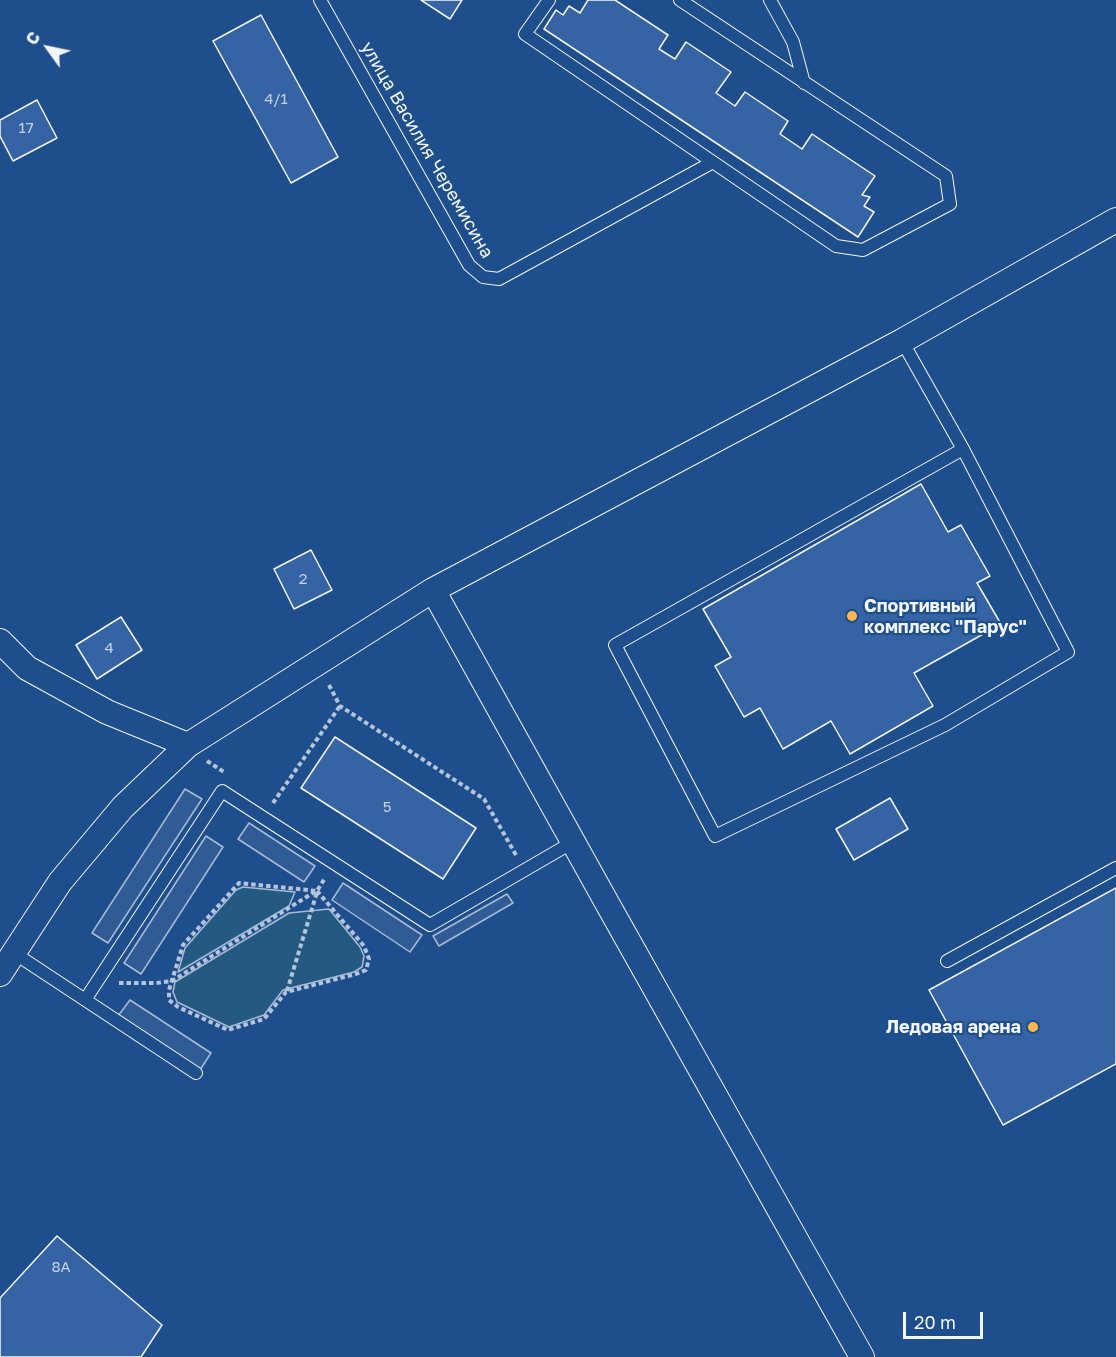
<!DOCTYPE html>
<meta charset="utf-8">
<style>
body{margin:0}
#map{position:relative;width:1116px;height:1357px;overflow:hidden;background:#1f4e8c;font-family:"Golos Text",sans-serif}
canvas{display:block}
.north{position:absolute;left:18px;top:18px;width:60px;height:60px;-webkit-text-stroke:4px #1f4e8c;paint-order:stroke;rotate:303deg;font-size:16px;font-weight:700;line-height:24px;text-align:center;color:#f2f6ff}
.north::after{content:'';display:block;margin:auto;width:21px;height:27px;background:#f2f6ff;clip-path:polygon(50% 0,100% 100%,50% 72%,0 100%)}
.scale{position:absolute;left:903px;top:1312px;width:80px;height:27px;box-sizing:border-box;border:3px solid #f2f6ff;border-top:0;padding-left:8px;font-size:18px;line-height:21px;white-space:nowrap;color:#f2f6ff;-webkit-text-stroke:4px #1f4e8c;paint-order:stroke}
</style>
<div id="map">
<canvas width="1116" height="1357"></canvas>
<div class="north">С</div>
<div class="scale">20 m</div>
</div>
<script>
const ctx = document.querySelector('canvas').getContext('2d');
ctx.lineJoin = 'round';
function paint(path, color) { ctx.fillStyle = color; ctx.fill(path, 'evenodd'); }
function strokePath(path, color, width, dash) { ctx.strokeStyle = color; ctx.lineWidth = width; ctx.lineCap = dash ? 'butt' : 'round'; ctx.setLineDash(dash || []); ctx.stroke(path); }
function write(font, color, halo, rows, align = 'center') {
  ctx.font = font + ' "Golos Text",sans-serif'; ctx.lineWidth = 4.5; ctx.setLineDash([]); ctx.textBaseline = 'middle'; ctx.strokeStyle = halo; ctx.fillStyle = color; for (const [text, x, y, turn = 0] of rows) {
    ctx.save(); ctx.translate(x, y); ctx.rotate((+turn || 0) * Math.PI / 180); ctx.textAlign = isNaN(turn) ? turn : align; if (halo) ctx.strokeText(text, 0, 0); ctx.fillText(text, 0, 0); ctx.restore();
  }
}
const green = new Path2D(`
 M 243,887 L 295,892 L 289,906 L 178,972 L 185,948 L 236,890 Z
 M 329,909 L 360,947 L 364,956 L 362,967 L 354,972 L 283,990 L 264,1015 L 229,1027 L 177,1002 L 173,992 L 175,982 L 289,913 Z`);
const parking = new Path2D(`
 M 185,789 L 202,799 L 108,943 L 92,933 Z
 M 249,823 L 315,866 L 304,882 L 238,839 Z
 M 206,836 L 223,847 L 141,974 L 124,963 Z
 M 343,883 L 422,935 L 410,952 L 332,900 Z
 M 507,894 L 513,903 L 439,946 L 433,936 Z
 M 130,1000 L 211,1053 L 200,1070 L 118,1016 Z`);
const building = new Path2D(`
 M 421,0 L 462,0 L 450,19 Z
 M 588,0 L 615,0 L 668,35 L 659,49 L 675,59 L 686,42 L 731,72 L 716,93 L 735,106 L 745,92 L 788,121 L 780,134 L 802,149 L 812,134 L 875,176 L 862,195 L 870,197 L 864,206 L 874,212 L 858,237 L 544,29 L 556,10 L 563,15 L 569,6 L 580,13 Z
 M 261,15 L 338,157 L 291,183 L 213,41 Z
 M 37,100 L 57,138 L 13,161 L 0,136 L 0,120 Z
 M 921,484 L 948,532 L 961,525 L 990,576 L 977,583 L 1001,624 L 914,673 L 933,706 L 850,754 L 831,721 L 783,749 L 760,708 L 744,717 L 715,666 L 731,657 L 703,609 Z
 M 311,550 L 332,590 L 294,609 L 274,569 Z
 M 121,617 L 142,650 L 97,679 L 76,645 Z
 M 335,737 L 476,828 L 443,879 L 301,788 Z
 M 890,798 L 908,829 L 854,860 L 836,829 Z
 M 1116,888 L 1116,1064 L 1003,1125 L 929,990 Z
 M 57,1236 L 162,1325 L 141,1357 L 0,1357 L 0,1298 Z`);
const path = new Path2D(`
 M 329,685 L 340,706 L 484,799 L 516,855
 M 207,761 L 224,772
 M 273,803 L 340,706
 M 317,891 L 364,946 L 369,959 L 366,970 L 356,974 L 286,992 L 264,1019 L 228,1030 L 178,1007 L 169,1000 L 169,990 L 183,945 L 239,883 L 317,891 L 325,878
 M 119,983 L 156,983 L 172,981 L 316,891
 M 287,991 L 317,892`);
const lane = new Path2D(`
 M 320,0 L 469,265 L 483,277 L 499,279 L 713,162
 M 549,0 L 525,34 L 836,246 L 863,250 L 950,204 L 946,176 L 680,0
 M 770,0 L 793,42 L 804,83
 M 902,341 L 963,449 L 615,645 L 715,836 L 945,725 L 1068,652 L 963,449
 M 14,953 L 196,1073
 M 947,961 L 1116,868
 M 85,1000 L 222,791 L 430,925 L 573,842`);
const street = new Path2D(`
 M 433,590 L 607,903 L 862,1357
 M 0,641 L 27,668 L 107,712 L 188,745 L 123,807 L 60,882 L 0,974
 M 188,745 L 433,590 L 902,341 L 1116,220`);
const markers = [
 [852,616,6,"#ffb74d"],
 [1033,1027,6,"#ffb74d"]
];
const numberNames = [
 ["4/1",276,99],
 ["17",26,128],
 ["2",303,579],
 ["4",109,648],
 ["5",387,807],
 ["8А",61,1267]
];
const streetNames = [
 ["улица Василия Черемисина",427,150,60]
];
const poiNames = [
 ["Спортивный",864,606],
 ["комплекс \"Парус\"",864,627],
 ["Ледовая арена",1021,1027,"right"]
];
paint(green, '#245a82');
strokePath(green, '#a8bbd7', 1.5);
paint(parking, '#305b95');
strokePath(parking, '#a8bbd7', 1.5);
paint(building, '#3563a3');
strokePath(building, '#f2f6ff', 1.5);
strokePath(lane, '#f2f6ff', 14);
strokePath(street, '#f2f6ff', 26);
strokePath(path, '#b3c4dc', 4, [4.5, 3]);
strokePath(lane, '#1f4e8c', 12);
strokePath(street, '#1f4e8c', 24);
for (const [x, y, r, color] of markers) { const dot = new Path2D(); dot.arc(x, y, r, 0, 2 * Math.PI); ctx.fillStyle = color; ctx.fill(dot); strokePath(dot, '#1f4e8c', 2); }
write('15px', '#c3d1e8', null, numberNames);
write('18px', '#f2f6ff', '#1f4e8c', streetNames);
write('bold 18px', '#f2f6ff', '#1f4e8c', poiNames, 'left');
</script>
